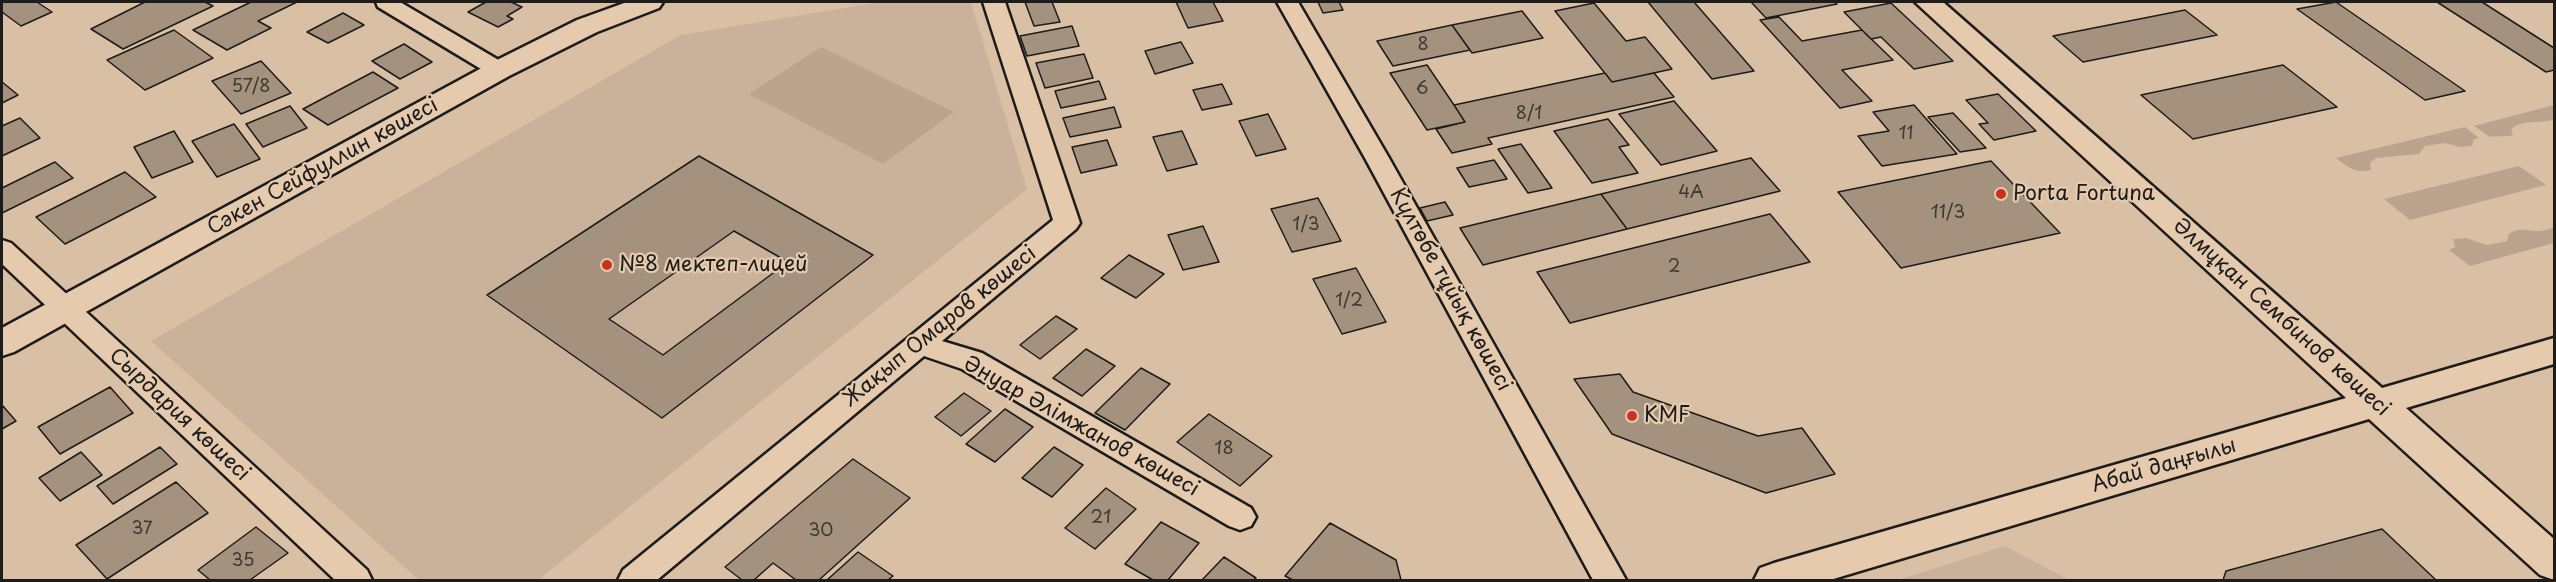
<!DOCTYPE html>
<meta charset="utf-8">
<style>
body{margin:0}
#map{position:relative;width:2556px;height:582px;overflow:hidden;background:#d9c0a4;font-family:"Playpen Sans",sans-serif}
canvas{display:block}
.frame{position:absolute;inset:0;border:3px solid #1c1c1c;pointer-events:none}
</style>
<div id="map">
<canvas width="2556" height="582"></canvas>
<div class="frame"></div>
</div>
<script>
const ctx = document.querySelector('canvas').getContext('2d');
ctx.lineJoin = 'round';
function paint(path, color) { ctx.fillStyle = color; ctx.fill(path, 'evenodd'); }
function strokePath(path, color, width, dash) { ctx.strokeStyle = color; ctx.lineWidth = width; ctx.lineCap = dash ? 'butt' : 'round'; ctx.setLineDash(dash || []); ctx.stroke(path); }
function write(font, color, halo, rows, align = 'center') {
  ctx.font = font + ' "Playpen Sans",sans-serif'; ctx.lineWidth = 4.5; ctx.setLineDash([]); ctx.textBaseline = 'middle'; ctx.strokeStyle = halo; ctx.fillStyle = color; for (const [text, x, y, turn = 0] of rows) {
    ctx.save(); ctx.translate(x, y); ctx.rotate((+turn || 0) * Math.PI / 180); ctx.textAlign = isNaN(turn) ? turn : align; if (halo) ctx.strokeText(text, 0, 0); ctx.fillText(text, 0, 0); ctx.restore();
  }
}
const built = new Path2D(`
 M 881,2 L 971,2 L 1027,189 L 538,580 L 419,580 L 151,341 L 681,35 Z
 M 2005,546 L 2069,580 L 1898,580 Z`);
const green = new Path2D(`
 M 821,47 L 954,112 L 883,164 L 749,94 Z
 M 2554,105 L 2554,119 C 2540,125 2524,118 2511,129 L 2513,135 C 2505,138 2498,135 2490,137 L 2474,126 Z
 M 2465,127 L 2479,138 L 2474,139 L 2472,146 L 2460,147 L 2445,143 L 2425,146 L 2419,154 L 2376,158 L 2370,163 L 2371,170 C 2356,174 2347,167 2336,158 Z
 M 2519,166 L 2546,185 L 2410,220 L 2384,199 Z
 M 2554,227 L 2554,243 L 2470,266 L 2449,250 L 2455,247 L 2453,239 L 2466,238 L 2487,245 L 2507,241 L 2509,234 C 2520,226 2527,231 2539,231 C 2544,231 2550,229 2554,227 Z`);
const building = new Path2D(`
 M 2,2 L 37,2 L 52,12 L 21,26 L 2,12 Z
 M 145,2 L 205,2 L 213,6 L 123,49 L 91,29 Z
 M 251,2 L 297,2 L 258,21 L 271,28 L 227,50 L 193,30 Z
 M 486,2 L 511,2 L 522,7 L 507,16 L 513,19 L 498,27 L 468,12 Z
 M 1025,2 L 1052,2 L 1060,22 L 1034,26 Z
 M 1176,2 L 1213,2 L 1223,21 L 1188,28 Z
 M 1318,2 L 1339,2 L 1343,10 L 1323,13 Z
 M 1648,2 L 1694,2 L 1754,71 L 1712,79 Z
 M 1751,2 L 1834,2 L 1837,4 L 1766,18 Z
 M 2336,2 L 2465,91 L 2425,100 L 2297,9 Z
 M 2437,2 L 2482,2 L 2554,48 L 2554,70 L 2546,72 Z
 M 1594,3 L 1626,41 L 1645,37 L 1672,69 L 1612,82 L 1555,11 Z
 M 1891,3 L 1953,61 L 1914,69 L 1881,37 L 1871,39 L 1844,12 Z
 M 2185,10 L 2217,35 L 2083,62 L 2053,36 Z
 M 1522,11 L 1543,38 L 1472,53 L 1452,25 Z
 M 343,13 L 364,25 L 328,43 L 307,32 Z
 M 1779,17 L 1802,41 L 1862,30 L 1893,60 L 1842,70 L 1872,101 L 1840,108 L 1760,20 Z
 M 1452,25 L 1470,50 L 1393,66 L 1377,41 Z
 M 1072,26 L 1079,46 L 1027,56 L 1020,36 Z
 M 174,30 L 213,58 L 145,90 L 107,60 Z
 M 1181,42 L 1193,63 L 1155,74 L 1145,51 Z
 M 404,44 L 432,62 L 400,79 L 372,61 Z
 M 1084,54 L 1093,78 L 1045,88 L 1036,63 Z
 M 261,61 L 291,93 L 241,114 L 212,81 Z
 M 1427,65 L 1454,105 L 1465,122 L 1427,130 L 1390,73 Z
 M 2283,65 L 2337,107 L 2193,139 L 2141,95 Z
 M 373,72 L 398,88 L 328,125 L 303,109 Z
 M 1605,73 L 1612,82 L 1654,73 L 1674,97 L 1488,138 L 1492,144 L 1452,153 L 1436,129 L 1465,122 L 1454,105 Z
 M 1099,81 L 1106,99 L 1061,108 L 1055,91 Z
 M 2,82 L 18,95 L 2,103 Z
 M 1222,84 L 1232,104 L 1202,110 L 1193,90 Z
 M 1998,94 L 2036,131 L 1994,140 L 1979,124 L 1988,123 L 1966,100 Z
 M 1674,101 L 1717,151 L 1661,165 L 1619,114 Z
 M 1914,105 L 1957,154 L 1882,166 L 1858,136 L 1889,131 L 1873,112 Z
 M 290,106 L 307,128 L 263,147 L 246,124 Z
 M 1114,107 L 1121,127 L 1070,137 L 1063,118 Z
 M 1953,113 L 1986,148 L 1960,152 L 1928,117 Z
 M 1268,114 L 1286,149 L 1256,156 L 1239,121 Z
 M 20,118 L 40,138 L 2,156 L 2,126 Z
 M 1608,119 L 1629,145 L 1619,147 L 1638,173 L 1592,183 L 1554,131 Z
 M 234,124 L 260,159 L 217,177 L 192,141 Z
 M 174,131 L 193,162 L 152,178 L 134,147 Z
 M 1182,131 L 1197,164 L 1167,171 L 1153,137 Z
 M 1107,140 L 1117,165 L 1081,173 L 1072,147 Z
 M 1521,144 L 1552,188 L 1528,193 L 1498,149 Z
 M 699,156 L 873,255 L 662,418 L 487,295 ZM 734,231 L 788,262 L 663,355 L 609,319 Z
 M 1751,158 L 1780,191 L 1627,229 L 1601,194 Z
 M 1494,160 L 1507,179 L 1469,187 L 1457,168 Z
 M 1991,161 L 2060,233 L 1901,268 L 1838,192 Z
 M 55,162 L 73,178 L 2,213 L 2,188 Z
 M 125,172 L 156,197 L 65,244 L 36,217 Z
 M 1601,194 L 1627,229 L 1483,265 L 1460,228 Z
 M 1318,198 L 1341,241 L 1292,252 L 1271,209 Z
 M 1445,202 L 1453,215 L 1427,221 L 1420,208 Z
 M 1770,214 L 1810,262 L 1570,323 L 1537,272 Z
 M 1203,226 L 1219,262 L 1183,270 L 1168,235 Z
 M 1129,255 L 1164,274 L 1136,298 L 1101,278 Z
 M 1356,268 L 1386,322 L 1342,334 L 1313,279 Z
 M 1056,316 L 1077,329 L 1040,359 L 1020,345 Z
 M 1086,349 L 1115,366 L 1082,396 L 1053,378 Z
 M 1141,368 L 1170,384 L 1125,430 L 1095,413 Z
 M 1620,374 L 1633,392 L 1758,436 L 1802,428 L 1835,474 L 1766,493 L 1612,434 L 1574,379 Z
 M 110,387 L 133,413 L 60,454 L 38,427 Z
 M 964,393 L 991,411 L 961,436 L 935,417 Z
 M 2,405 L 16,421 L 2,429 Z
 M 1005,409 L 1033,427 L 995,462 L 966,444 Z
 M 1209,414 L 1272,456 L 1240,486 L 1177,442 Z
 M 160,447 L 177,464 L 113,504 L 97,486 Z
 M 1054,447 L 1083,465 L 1052,497 L 1022,478 Z
 M 81,452 L 102,475 L 60,501 L 39,478 Z
 M 853,459 L 910,498 L 819,580 L 796,580 L 773,563 L 754,580 L 742,580 L 725,567 Z
 M 176,482 L 208,513 L 107,579 L 76,545 Z
 M 1106,488 L 1136,509 L 1095,549 L 1065,528 Z
 M 1161,522 L 1199,543 L 1168,580 L 1153,580 L 1125,564 Z
 M 1330,523 L 1396,560 L 1401,580 L 1293,580 L 1285,576 Z
 M 256,527 L 288,553 L 250,580 L 210,580 L 198,570 Z
 M 2382,529 L 2436,580 L 2223,580 L 2226,571 Z
 M 858,552 L 893,576 L 888,580 L 827,580 Z
 M 1224,557 L 1256,578 L 1253,580 L 1202,580 Z`);
const minor = new Path2D(`
 M 376,2 L 400,2 L 507,65 L 510,70 L 507,75 L 499,77 L 491,75 L 378,7 Z
 M 983,2 L 1005,2 L 1080,223 L 1076,229 L 942,341 L 982,353 L 1251,508 L 1256,517 L 1251,526 L 1240,530 L 1229,526 L 962,369 L 924,356 L 657,580 L 618,580 L 623,570 L 1053,220 Z
 M 1277,2 L 1298,2 L 1389,158 L 1626,580 L 1593,580 L 1365,158 Z
 M 2,240 L 11,243 L 367,570 L 372,580 L 335,580 L 2,264 Z`);
const tertiary = new Path2D(`
 M 627,2 L 663,2 L 659,8 L 597,32 L 509,76 L 14,352 L 2,356 L 2,328 L 489,64 L 577,20 Z
 M 1915,2 L 1943,2 L 2382,388 L 2554,338 L 2554,364 L 2406,408 L 2554,539 L 2554,580 L 2540,575 L 2369,419 L 1830,580 L 1754,580 L 1760,568 L 1774,563 L 2346,398 Z`);
const markers = [
 [2001,194,6,"#c8321e"],
 [607,265,6,"#c8321e"],
 [1632,416,6,"#c8321e"]
];
const numberNames = [
 ["8",1423,45],
 ["57/8",251,87],
 ["6",1422,89],
 ["8/1",1529,114],
 ["11",1906,134],
 ["4А",1691,193],
 ["11/3",1948,213],
 ["1/3",1306,225],
 ["2",1674,267],
 ["1/2",1349,301],
 ["18",1224,449],
 ["21",1101,518],
 ["37",142,529],
 ["30",821,531],
 ["35",243,561]
];
const streetNames = [
 ["Сәкен Сейфуллин көшесі",323,167,-29],
 ["Күлтөбе тұйық көшесі",1450,290,61],
 ["Әлмұқан Сембинов көшесі",2281,318,42],
 ["Жақып Омаров көшесі",940,327,-39],
 ["Сырдария көшесі",179,415,43],
 ["Әнуар Әлімжанов көшесі",1081,427,29],
 ["Абай даңғылы",2164,466,-16]
];
const poiNames = [
 ["Porta Fortuna",2013,194],
 ["№8 мектеп-лицей",619,265],
 ["KMF",1644,416]
];
paint(built, '#c9b299');
paint(green, '#baa48e');
paint(building, '#a4927e');
strokePath(building, '#1c1c1c', 1.5);
strokePath(minor, '#1c1c1c', 5);
strokePath(tertiary, '#1c1c1c', 5);
paint(minor, '#e5caad');
paint(tertiary, '#e5caad');
for (const [x, y, r, color] of markers) { const dot = new Path2D(); dot.arc(x, y, r, 0, 2 * Math.PI); ctx.fillStyle = color; ctx.fill(dot); strokePath(dot, '#e5caad', 2); }
write('18px', '#3e3a34', null, numberNames);
write('21px', '#1c1c1c', '#e5caad', streetNames);
write('21px', '#1c1c1c', '#e5caad', poiNames, 'left');
</script>
